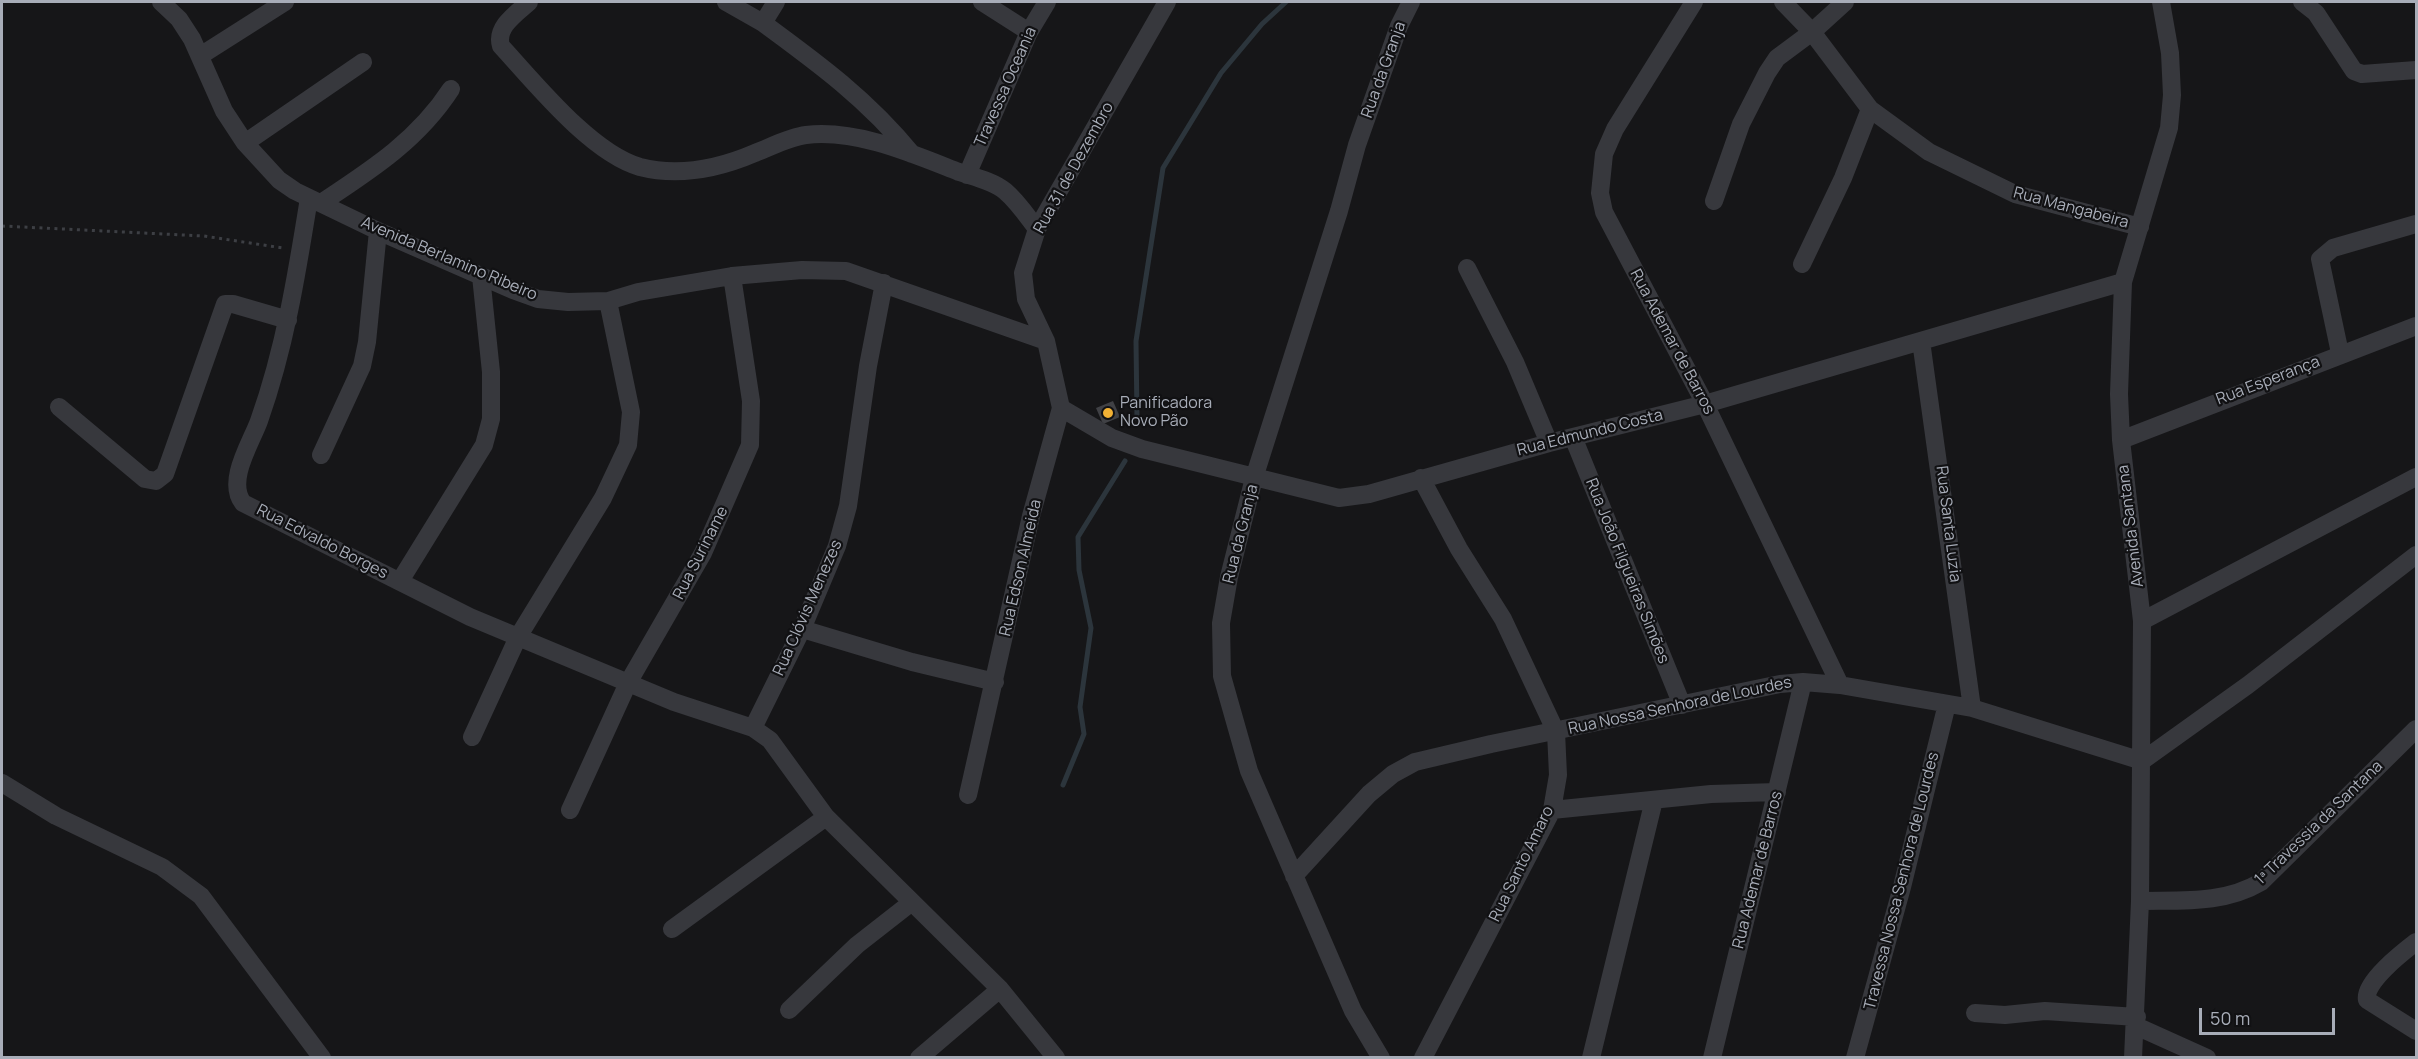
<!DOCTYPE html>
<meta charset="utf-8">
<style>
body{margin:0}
#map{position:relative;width:2418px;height:1059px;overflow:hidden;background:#161618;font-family:Manrope,sans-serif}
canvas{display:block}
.frame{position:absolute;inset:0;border:3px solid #a8adb8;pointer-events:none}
.scale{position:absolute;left:2199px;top:1008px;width:136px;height:27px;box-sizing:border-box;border:3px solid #a8adb8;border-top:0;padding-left:8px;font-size:18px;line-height:21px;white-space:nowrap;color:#a8adb8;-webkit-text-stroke:4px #111113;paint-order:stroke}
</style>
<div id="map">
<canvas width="2418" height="1059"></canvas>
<div class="frame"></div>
<div class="scale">50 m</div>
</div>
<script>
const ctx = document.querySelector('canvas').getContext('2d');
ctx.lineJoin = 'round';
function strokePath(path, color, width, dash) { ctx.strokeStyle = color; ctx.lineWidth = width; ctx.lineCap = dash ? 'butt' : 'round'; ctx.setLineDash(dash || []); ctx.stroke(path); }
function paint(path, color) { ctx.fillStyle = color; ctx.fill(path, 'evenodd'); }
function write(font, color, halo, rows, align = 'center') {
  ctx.font = font + ' Manrope,sans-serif'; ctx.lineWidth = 4.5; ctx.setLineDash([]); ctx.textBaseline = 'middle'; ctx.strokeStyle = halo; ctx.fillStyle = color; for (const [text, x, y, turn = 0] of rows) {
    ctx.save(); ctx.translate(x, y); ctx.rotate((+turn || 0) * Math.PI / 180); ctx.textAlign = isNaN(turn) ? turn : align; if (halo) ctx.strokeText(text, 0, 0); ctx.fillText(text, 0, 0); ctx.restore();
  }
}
const stream = new Path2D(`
 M 1137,419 L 1136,341 L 1163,168 L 1221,73 L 1262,24 L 1286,2
 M 1063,785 L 1084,734 L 1080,707 L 1091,628 L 1079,570 L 1078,537 L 1125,461`);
const building = new Path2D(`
 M 1113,401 L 1120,417 L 1103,424 L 1096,408 Z`);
const path = new Path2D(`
 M 2,226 L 204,236 L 283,248`);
const minor = new Path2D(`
 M 161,2 L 179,19 L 192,39 L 224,111 L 245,143 L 279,180 L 295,191 L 378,231 L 513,290 L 538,299 L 568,302 L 608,301 L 638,292 L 732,276 L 802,270 L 846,271 L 1046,341
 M 529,2 C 517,13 495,27 501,46 C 535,83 591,153 640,167 C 679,177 720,168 755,153 C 771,147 789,137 806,135 C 857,129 913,154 959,172 C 974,177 993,181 1005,191 C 1018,202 1027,216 1037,229
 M 726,2 L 763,23 L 776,2
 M 982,2 L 1029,32
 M 1694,2 L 1615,129 L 1604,154 L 1600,193 L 1604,212 L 1705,404 L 1840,685
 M 1783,2 L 1812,32 L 1870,109 L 1929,152 L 2015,194 L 2140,227
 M 2302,2 L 2316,13 L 2354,71 L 2362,74 L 2416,70
 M 763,23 C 819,64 868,100 912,154
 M 200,56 L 285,2
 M 245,143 L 363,62
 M 967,175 L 1029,32 L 1047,2
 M 309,198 C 297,273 285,348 259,421 C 251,443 226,481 243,503 L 470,617 L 674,702 L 753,728 L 770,740 L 826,817 L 1000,989 L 1056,1058
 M 1714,201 L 1741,124 L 1767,73 L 1777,58 L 1812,32 L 1845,2
 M 321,203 C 371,170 418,140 451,89
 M 1802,264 L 1843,178 L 1870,109
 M 1467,268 L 1515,362 L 1549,443
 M 1921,341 L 1972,708
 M 2340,353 L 2320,259 L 2333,248 L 2416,224
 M 59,407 L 145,479 L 156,481 L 165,474 L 225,304 L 233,304 L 288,320
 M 1061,408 L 1112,438 L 1142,449 L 1339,498 L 1369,494 L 1549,443 L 1705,404 L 2123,282
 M 1573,437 L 1682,705
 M 2121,440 L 2416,326
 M 321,455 L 362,366 L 367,342 L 378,231
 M 1421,478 L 1459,549 L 1503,619 L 1556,732 L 1558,775 L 1552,810 L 1423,1058
 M 400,581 L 484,445 L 491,419 L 491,372 L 481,276
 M 2142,621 L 2416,477
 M 802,629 L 912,662 L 995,682
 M 753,728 L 802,629 L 837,546 L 848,506 L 868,366 L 884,283
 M 472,737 L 518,637 L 603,498 L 628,445 L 631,412 L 608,301
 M 2,783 L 56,816 L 162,867 L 201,896 L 322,1058
 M 968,795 L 1031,516 L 1061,408 L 1046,341 L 1026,299 L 1023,273 L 1037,229 L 1167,2
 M 570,810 L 628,683 L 703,553 L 750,445 L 751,401 L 732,276
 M 1552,810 L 1711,794 L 1777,792
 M 1294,876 L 1369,794 L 1393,774 L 1415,762 L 1491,744 L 1780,684 L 1803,682 L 1840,685 L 1972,708 L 2142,761 L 2248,685 L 2416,555
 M 2140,901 C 2182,900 2224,904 2261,882 L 2416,729
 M 672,929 L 826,817
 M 2416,942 C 2403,952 2363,983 2367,1000 L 2416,1031
 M 789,1010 L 857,945 L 912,902
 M 1975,1013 L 2005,1015 L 2045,1011 L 2137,1017
 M 2136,1026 L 2207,1058
 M 919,1058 L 1000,989
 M 1381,1058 L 1353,1011 L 1249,771 L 1222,676 L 1221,623 L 1229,577 L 1254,478 L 1339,211 L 1357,145 L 1399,26 L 1411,2
 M 1591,1058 L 1654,800
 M 1712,1058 L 1803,682
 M 1855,1058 L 1902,887 L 1947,704
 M 2133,1058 L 2140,901 L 2142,621 L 2121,440 L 2119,394 L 2123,282 L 2169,128 L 2172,95 L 2170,53 L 2161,2`);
const markers = [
 [1108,413,6,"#f2b134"]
];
const streetNames = [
 ["Rua da Granja",1384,70,-70],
 ["Travessa Oceania",1006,87,-66],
 ["Rua 31 de Dezembro",1074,168,-61],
 ["Rua Mangabeira",2071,208,15],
 ["Avenida Berlamino Ribeiro",449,259,23],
 ["Rua Ademar de Barros",1672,342,62],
 ["Rua Esperança",2268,381,-21],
 ["Rua Edmundo Costa",1590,433,-14],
 ["Rua Santa Luzia",1948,524,83],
 ["Avenida Santana",2131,526,-97],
 ["Rua da Granja",1241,534,-76],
 ["Rua Edvaldo Borges",322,542,27],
 ["Rua Suriname",701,553,-63],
 ["Rua Edson Almeida",1021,568,-77],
 ["Rua João Filgueiras Simões",1627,571,68],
 ["Rua Clóvis Menezes",808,608,-66],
 ["Rua Nossa Senhora de Lourdes",1680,706,-12],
 ["1ª Travessia da Santana",2319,823,-44],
 ["Rua Santo Amaro",1522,864,-64],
 ["Rua Ademar de Barros",1758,870,-76],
 ["Travessa Nossa Senhora de Lourdes",1902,881,-76]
];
const poiNames = [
 ["Panificadora",1120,404],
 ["Novo Pão",1120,422]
];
strokePath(stream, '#2c353c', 5);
paint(building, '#404145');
strokePath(path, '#3d3f44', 3, [3, 4.5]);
strokePath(minor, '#37383d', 18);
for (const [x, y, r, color] of markers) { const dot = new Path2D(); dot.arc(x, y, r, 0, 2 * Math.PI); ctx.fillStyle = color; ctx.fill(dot); strokePath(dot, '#111113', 2); }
write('16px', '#a8adb8', '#111113', streetNames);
write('16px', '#a8adb8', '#111113', poiNames, 'left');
</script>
